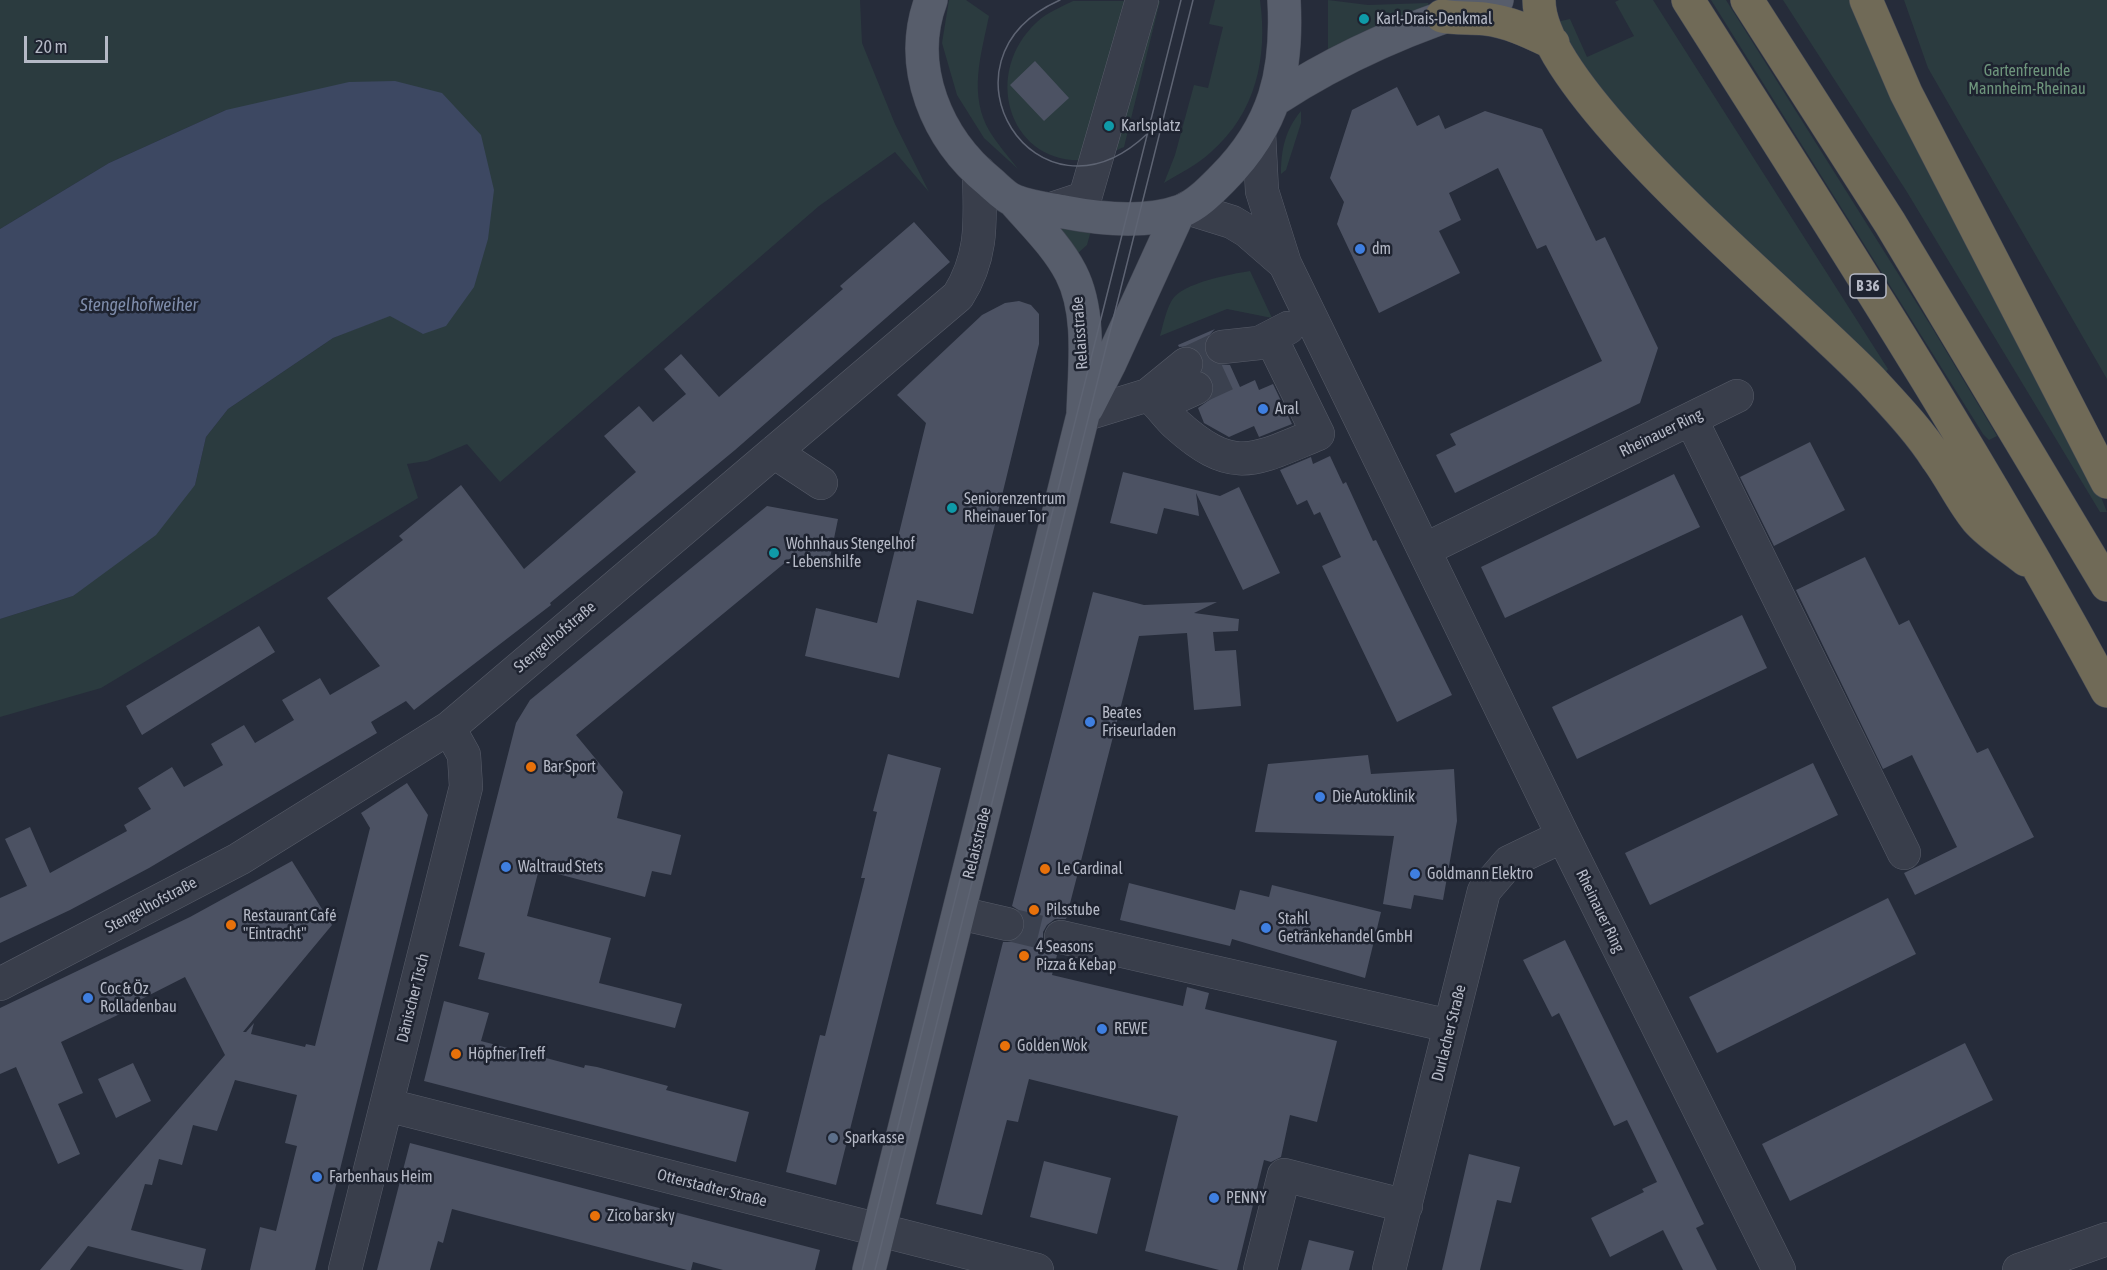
<!DOCTYPE html>
<meta charset="utf-8">
<style>
body{margin:0}
#map{position:relative;width:2107px;height:1270px;overflow:hidden;background:#262c3a;font-family:"Asap Condensed",sans-serif}
canvas{display:block}
.scale{position:absolute;left:24px;top:36px;width:84px;height:27px;box-sizing:border-box;border:3px solid #b5b9c6;border-top:0;padding-left:8px;font-size:18px;line-height:21px;white-space:nowrap;color:#b5b9c6;-webkit-text-stroke:4px #1e2330;paint-order:stroke}
</style>
<div id="map">
<canvas width="2107" height="1270"></canvas>
<div class="scale">20 m</div>
</div>
<script>
const ctx = document.querySelector('canvas').getContext('2d');
ctx.lineJoin = 'round';
function paint(path, color) { ctx.fillStyle = color; ctx.fill(path, 'evenodd'); }
function strokePath(path, color, width, dash) { ctx.strokeStyle = color; ctx.lineWidth = width; ctx.lineCap = dash ? 'butt' : 'round'; ctx.setLineDash(dash || []); ctx.stroke(path); }
function write(font, color, halo, rows, align = 'center') {
  ctx.font = font + ' "Asap Condensed",sans-serif'; ctx.lineWidth = 5; ctx.setLineDash([]); ctx.textBaseline = 'middle'; ctx.strokeStyle = halo; ctx.fillStyle = color; for (const [text, x, y, turn = 0] of rows) {
    ctx.save(); ctx.translate(x, y); ctx.rotate((+turn || 0) * Math.PI / 180); ctx.textAlign = isNaN(turn) ? turn : align; if (halo) ctx.strokeText(text, 0, 0); ctx.fillText(text, 0, 0); ctx.restore();
  }
}
const green = new Path2D(`
 M 0,0 L 860,0 L 862,43 L 895,124 L 929,192 L 895,152 L 819,206 L 500,482 L 467,444 L 427,461 L 407,464 L 418,498 L 101,688 L 0,717 L 0,619 L 73,596 L 195,485 L 206,437 L 228,409 L 333,338 L 390,315 L 423,334 L 226,110 L 109,163 L 0,229 Z
 M 949,0 L 966,0 L 989,16 C 981,55 968,95 990,132 C 998,145 1009,157 1018,169 L 984,138 L 957,95 L 942,43 Z
 M 1215,0 L 1260,0 C 1268,57 1256,113 1211,152 C 1197,165 1180,173 1164,183 L 1175,155 L 1194,85 L 1208,88 L 1223,27 L 1209,24 Z
 M 1328,0 L 1368,5 L 1428,3 L 1430,8 L 1380,26 L 1328,50 Z
 M 1619,0 L 1653,0 L 1888,369 L 1886,372 L 1882,372 L 1648,154 L 1598,92 L 1556,22 L 1570,19 L 1587,57 L 1634,36 L 1615,2 Z
 M 1711,0 L 1726,0 L 1931,326 L 1997,436 L 1989,440 L 1983,434 Z
 M 1783,0 L 1852,0 L 2095,482 L 2107,512 L 2100,512 L 1907,192 Z
 M 1904,0 L 2107,0 L 2107,379 L 1928,68 Z
 M 1073,1 L 1160,1 L 1124,147 C 1116,150 1107,156 1098,158 C 1014,176 977,77 1037,22 C 1046,13 1061,7 1073,1 Z
 M 1301,111 L 1301,123 L 1286,170 L 1281,174 C 1281,150 1285,130 1301,111 Z
 M 1046,218 L 1092,227 L 1087,245 L 1077,254 Z
 M 1250,271 L 1272,318 L 1227,309 L 1160,336 C 1163,325 1166,310 1172,300 C 1182,283 1231,274 1250,271 Z`);
const water = new Path2D(`
 M 395,81 L 442,93 L 481,135 L 494,190 L 488,239 L 474,287 L 446,326 L 423,334 L 390,316 L 333,338 L 228,409 L 206,437 L 195,485 L 156,535 L 73,596 L 0,619 L 0,229 L 109,163 L 226,110 L 349,82 Z`);
const building = new Path2D(`
 M 1035,61 L 1069,98 L 1044,121 L 1010,85 Z
 M 1397,87 L 1417,126 L 1439,115 L 1445,129 L 1485,111 L 1542,129 L 1596,241 L 1605,237 L 1658,348 L 1640,403 L 1455,493 L 1436,455 L 1456,445 L 1450,434 L 1602,361 L 1546,245 L 1537,249 L 1498,168 L 1449,193 L 1461,220 L 1439,231 L 1460,273 L 1379,313 L 1337,224 L 1344,202 L 1330,178 L 1352,110 Z
 M 914,222 L 950,262 L 735,450 L 550,603 L 551,605 L 414,710 L 406,701 L 371,722 L 377,733 L 149,868 L 70,910 L 0,943 L 0,898 L 27,886 L 5,839 L 30,827 L 50,873 L 127,831 L 124,825 L 151,809 L 138,788 L 172,767 L 184,787 L 223,765 L 211,744 L 244,725 L 255,743 L 294,720 L 282,700 L 320,678 L 330,695 L 380,666 L 327,598 L 403,540 L 399,536 L 461,485 L 524,569 L 636,472 L 604,436 L 639,406 L 653,422 L 686,394 L 664,369 L 681,354 L 719,397 L 843,289 L 840,286 Z
 M 1019,301 L 1031,305 L 1039,314 L 1039,344 L 973,614 L 917,600 L 899,678 L 805,656 L 816,608 L 877,623 L 926,423 L 897,395 L 982,315 L 1005,303 Z
 M 1215,329 L 1205,340 L 1203,350 L 1207,358 L 1215,364 L 1230,365 L 1240,387 L 1255,380 L 1259,390 L 1273,384 L 1292,424 L 1259,437 L 1254,426 L 1229,437 L 1204,423 L 1198,408 L 1212,398 L 1215,390 L 1213,381 L 1203,371 L 1205,362 L 1200,352 L 1192,346 L 1179,347 L 1178,345 Z
 M 1810,442 L 1845,510 L 1774,546 L 1740,477 Z
 M 1330,456 L 1343,484 L 1346,482 L 1373,541 L 1376,540 L 1452,695 L 1397,722 L 1322,566 L 1341,557 L 1320,512 L 1314,515 L 1307,500 L 1297,505 L 1280,470 L 1311,457 L 1313,464 Z
 M 1123,472 L 1220,496 L 1239,487 L 1280,573 L 1243,590 L 1196,493 L 1199,516 L 1164,508 L 1157,534 L 1110,523 Z
 M 1674,474 L 1700,527 L 1505,618 L 1481,567 Z
 M 767,506 L 838,519 L 829,563 L 792,557 L 576,735 L 623,792 L 617,818 L 681,835 L 671,875 L 652,871 L 645,897 L 539,869 L 527,916 L 611,938 L 599,983 L 682,1004 L 675,1028 L 478,979 L 485,953 L 459,946 L 516,723 L 530,700 Z
 M 1865,557 L 1899,625 L 1909,620 L 1977,753 L 1988,748 L 2034,837 L 1915,895 L 1904,873 L 1957,847 L 1912,755 L 1883,769 L 1796,590 Z
 M 1093,592 L 1144,605 L 1217,602 L 1194,613 L 1239,619 L 1238,631 L 1213,632 L 1215,651 L 1236,650 L 1241,706 L 1194,710 L 1187,633 L 1139,636 L 1066,919 L 1055,919 L 1047,925 L 1043,932 L 1043,943 L 1049,951 L 1057,955 L 1052,975 L 1183,1006 L 1187,987 L 1209,993 L 1205,1009 L 1337,1041 L 1317,1122 L 1290,1115 L 1281,1157 L 1271,1162 L 1264,1160 L 1237,1270 L 1219,1270 L 1145,1251 L 1178,1116 L 1029,1079 L 1018,1122 L 1007,1120 L 982,1215 L 936,1204 L 1003,942 L 1013,942 L 1020,937 L 1025,929 L 1025,918 L 1020,911 L 1012,906 Z
 M 1742,615 L 1767,668 L 1577,759 L 1552,707 Z
 M 259,626 L 275,652 L 142,735 L 126,706 Z
 M 888,754 L 941,768 L 836,1185 L 786,1172 L 820,1035 L 825,1036 L 865,878 L 861,878 L 877,812 L 873,811 Z
 M 1368,755 L 1371,774 L 1454,769 L 1457,821 L 1443,900 L 1414,895 L 1411,909 L 1383,904 L 1394,836 L 1255,832 L 1268,764 Z
 M 1813,763 L 1838,815 L 1650,905 L 1625,853 Z
 M 407,783 L 428,815 L 315,1270 L 250,1270 L 260,1227 L 276,1231 L 297,1146 L 285,1143 L 297,1095 L 235,1080 L 217,1131 L 193,1125 L 182,1165 L 159,1159 L 152,1185 L 145,1184 L 131,1230 L 206,1249 L 201,1270 L 184,1270 L 88,1246 L 70,1270 L 40,1270 L 225,1055 L 185,977 L 120,1010 L 122,1013 L 61,1042 L 83,1093 L 58,1104 L 80,1154 L 58,1164 L 16,1067 L 0,1074 L 0,1008 L 190,917 L 292,861 L 332,925 L 243,1032 L 246,1032 L 254,1023 L 251,1034 L 305,1047 L 306,1044 L 315,1046 L 370,828 L 361,813 Z
 M 1129,883 L 1235,910 L 1240,890 L 1269,897 L 1272,885 L 1381,912 L 1365,978 L 1232,939 L 1230,946 L 1120,920 Z
 M 1888,898 L 1916,954 L 1717,1053 L 1689,997 Z
 M 1565,940 L 1704,1224 L 1696,1228 L 1717,1270 L 1683,1270 L 1663,1230 L 1610,1257 L 1591,1218 L 1644,1192 L 1642,1189 L 1657,1182 L 1627,1120 L 1614,1126 L 1559,1013 L 1552,1017 L 1523,960 Z
 M 444,1001 L 489,1013 L 481,1041 L 584,1068 L 585,1065 L 597,1067 L 668,1086 L 666,1090 L 749,1112 L 736,1162 L 424,1081 Z
 M 1965,1043 L 1993,1100 L 1790,1201 L 1762,1144 Z
 M 133,1063 L 151,1101 L 116,1118 L 98,1079 Z
 M 410,1143 L 820,1250 L 815,1270 L 723,1270 L 693,1262 L 691,1270 L 687,1270 L 452,1209 L 443,1243 L 438,1241 L 430,1270 L 377,1270 Z
 M 1469,1154 L 1520,1167 L 1511,1203 L 1497,1200 L 1480,1270 L 1442,1270 Z
 M 1044,1161 L 1111,1178 L 1097,1234 L 1030,1217 Z
 M 1309,1240 L 1354,1251 L 1349,1270 L 1301,1270 Z`);
const minorTunnel = new Path2D(`
 M 1186,364 L 1222,347
 M 1196,388 L 1233,371
 M 1007,924 L 1061,937`);
const minor = new Path2D(`
 M 1259,133 L 1262,191 L 1285,264 L 1563,836 L 1779,1270
 M 1187,208 L 1232,222 L 1247,231 L 1285,264
 M 1052,209 L 1085,198 L 1142,0
 M 1222,347 L 1259,343 L 1288,328
 M 1148,395 C 1160,404 1166,415 1177,425 C 1234,476 1254,460 1318,434 L 1271,338
 M 1161,404 L 1196,388
 M 1083,415 L 1148,395 L 1186,364
 M 1691,419 L 1904,853
 M 774,452 L 821,483
 M 1424,550 L 1737,396
 M 959,913 L 1007,924
 M 1061,937 L 1450,1026
 M 0,984 L 239,859 L 449,728 L 958,296 C 984,255 980,219 979,172
 M 387,1105 L 1037,1270
 M 345,1270 L 466,787 L 464,755 L 449,728
 M 1260,1270 L 1284,1175 L 1406,1206
 M 1389,1270 L 1484,891 L 1509,862 L 1563,836
 M 2019,1270 L 2107,1239`);
const major = new Path2D(`
 M 931,0 C 906,67 937,139 990,182 C 997,188 1006,198 1015,201 C 1030,207 1048,209 1064,212 C 1100,219 1145,224 1181,211 C 1197,205 1211,190 1223,178 C 1275,126 1288,72 1284,0
 M 1276,99 C 1345,54 1418,23 1497,0
 M 1087,408 L 1110,363 L 1179,212
 M 869,1270 L 1083,415 C 1084,370 1092,314 1071,273 C 1057,246 1034,224 1014,201`);
const highway = new Path2D(`
 M 1539,0 C 1539,95 1803,307 1873,382 C 1895,406 1919,431 1937,459 C 1951,478 1962,502 1977,520 C 1990,535 2010,547 2026,560
 M 1688,0 C 1832,227 1979,454 2107,691
 M 1747,0 L 1890,223 L 2107,585
 M 1866,0 L 1906,93 L 2107,482
 M 1442,16 C 1457,19 1470,17 1485,19 C 1510,22 1530,32 1553,43`);
const tram = new Path2D(`
 M 1060,0 C 925,60 1037,238 1147,134
 M 862,1270 L 1181,0
 M 875,1270 L 1193,0`);
const markers = [
 [1364,19,6,"#0f9aa8"],
 [1109,126,6,"#0f9aa8"],
 [1360,249,6,"#3f7fe0"],
 [1263,409,6,"#3f7fe0"],
 [952,508,6,"#0f9aa8"],
 [774,553,6,"#0f9aa8"],
 [1090,722,6,"#3f7fe0"],
 [531,767,6,"#e8710a"],
 [1320,797,6,"#3f7fe0"],
 [506,867,6,"#3f7fe0"],
 [1045,869,6,"#e8710a"],
 [1415,874,6,"#3f7fe0"],
 [1034,910,6,"#e8710a"],
 [231,925,6,"#e8710a"],
 [1266,928,6,"#3f7fe0"],
 [1024,956,6,"#e8710a"],
 [88,998,6,"#3f7fe0"],
 [1102,1029,6,"#3f7fe0"],
 [1005,1046,6,"#e8710a"],
 [456,1054,6,"#e8710a"],
 [833,1138,6,"#5c6f8a"],
 [317,1177,6,"#3f7fe0"],
 [1214,1198,6,"#3f7fe0"],
 [595,1216,6,"#e8710a"]
];
const shields = [
 [1868,286,36]
];
const shieldNames = [
 ["B 36",1868,286]
];
const poiNames = [
 ["Karl-Drais-Denkmal",1376,19],
 ["Karlsplatz",1121,126],
 ["dm",1372,249],
 ["Aral",1275,409],
 ["Seniorenzentrum",964,499],
 ["Rheinauer Tor",964,517],
 ["Wohnhaus Stengelhof",786,544],
 ["- Lebenshilfe",786,562],
 ["Beates",1102,713],
 ["Friseurladen",1102,731],
 ["Bar Sport",543,767],
 ["Die Autoklinik",1332,797],
 ["Waltraud Stets",518,867],
 ["Le Cardinal",1057,869],
 ["Goldmann Elektro",1427,874],
 ["Pilsstube",1046,910],
 ["Restaurant Café",243,916],
 ["\"Eintracht\"",243,934],
 ["Stahl",1278,919],
 ["Getränkehandel GmbH",1278,937],
 ["4 Seasons",1036,947],
 ["Pizza & Kebap",1036,965],
 ["Coc & Öz",100,989],
 ["Rolladenbau",100,1007],
 ["REWE",1114,1029],
 ["Golden Wok",1017,1046],
 ["Höpfner Treff",468,1054],
 ["Sparkasse",845,1138],
 ["Farbenhaus Heim",329,1177],
 ["PENNY",1226,1198],
 ["Zico bar sky",607,1216]
];
const parkNames = [
 ["Gartenfreunde",2027,71],
 ["Mannheim-Rheinau",2027,89]
];
const streetNames = [
 ["Relaisstraße",1080,333,-94],
 ["Rheinauer Ring",1661,433,-26],
 ["Stengelhofstraße",555,637,-40],
 ["Relaisstraße",977,843,-76],
 ["Stengelhofstraße",151,905,-28],
 ["Rheinauer Ring",1600,911,64],
 ["Dänischer Tisch",413,998,-76],
 ["Durlacher Straße",1449,1033,-76],
 ["Otterstadter Straße",712,1188,14]
];
const waterNames = [
 ["Stengelhofweiher",139,305]
];
paint(green, '#2b3b3f');
paint(water, '#3d4862');
paint(building, '#4c5263');
strokePath(minorTunnel, '#3b414f', 33, [33, 16]);
strokePath(minor, '#575c69', 34);
strokePath(major, '#424754', 34);
strokePath(highway, '#444956', 34);
strokePath(minor, '#393e4b', 33);
strokePath(major, '#575d6b', 33);
strokePath(highway, '#706a57', 33);
strokePath(tram, '#5e6473', 1.5);
for (const [x, y, r, color] of markers) { const dot = new Path2D(); dot.arc(x, y, r, 0, 2 * Math.PI); ctx.fillStyle = color; ctx.fill(dot); strokePath(dot, '#1e2330', 2); }
for (const [x, y, w] of shields) { const box = new Path2D(); box.roundRect(x - w / 2, y - 12, w, 24, 4.5); ctx.fillStyle = '#1e2330'; ctx.fill(box); strokePath(box, '#b5b9c6', 1.5); }
write('bold 15px', '#b5b9c6', null, shieldNames);
write('16px', '#b5b9c6', '#1e2330', poiNames, 'left');
write('16px', '#6e957c', '#1e2330', parkNames);
write('16px', '#b5b9c6', '#1e2330', streetNames);
write('italic 18px', '#7f8dab', '#1e2330', waterNames);
</script>
